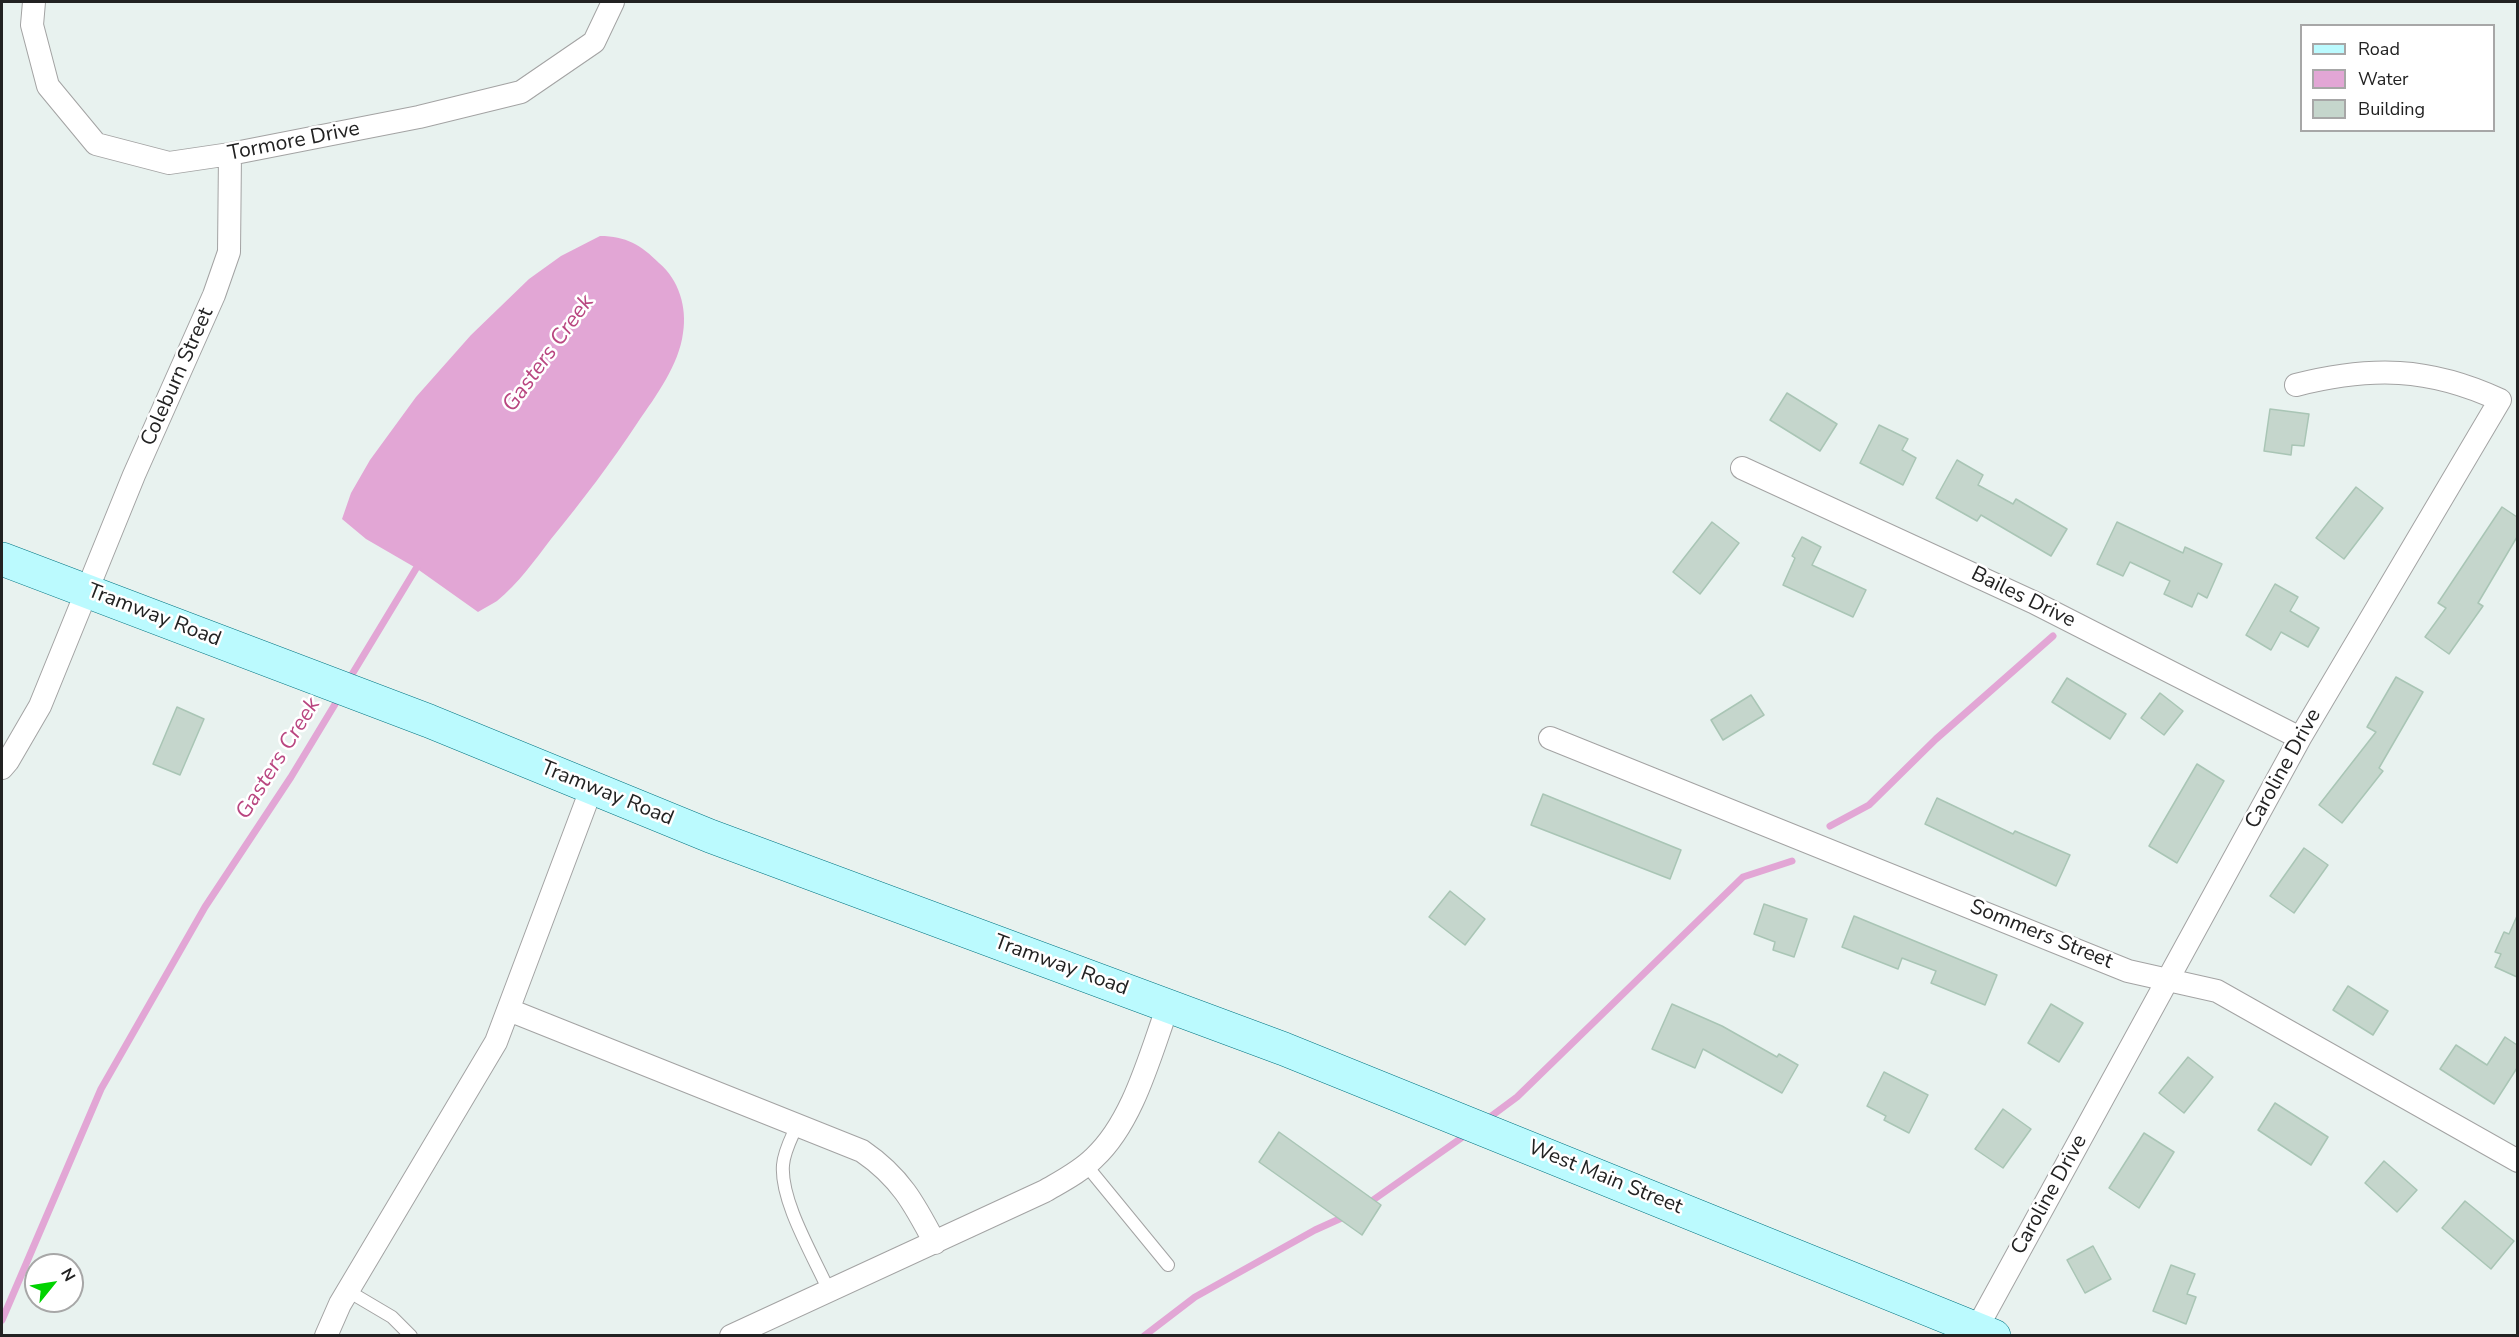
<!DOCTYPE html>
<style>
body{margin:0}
#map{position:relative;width:2519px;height:1337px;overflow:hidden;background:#e8f2ef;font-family:"Nunito Sans",sans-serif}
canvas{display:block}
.frame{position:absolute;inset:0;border:3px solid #222;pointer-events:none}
.legend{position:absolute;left:2300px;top:24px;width:195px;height:108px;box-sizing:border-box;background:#fff;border:2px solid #a7a7a7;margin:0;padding:8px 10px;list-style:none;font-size:18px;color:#222}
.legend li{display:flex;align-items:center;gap:12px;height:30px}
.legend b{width:30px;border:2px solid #a7a7a7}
.north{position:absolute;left:24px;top:1253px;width:60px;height:60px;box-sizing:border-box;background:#fff;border:2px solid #a7a7a7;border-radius:50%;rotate:60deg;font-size:16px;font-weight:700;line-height:24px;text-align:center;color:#222}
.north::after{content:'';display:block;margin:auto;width:21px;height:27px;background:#01d300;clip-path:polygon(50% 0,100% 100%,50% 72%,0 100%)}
</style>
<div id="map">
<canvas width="2519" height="1337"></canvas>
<div class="frame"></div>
<ul class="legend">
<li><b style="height:8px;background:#bbfafe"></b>Road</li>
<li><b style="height:16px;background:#e2a6d5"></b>Water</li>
<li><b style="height:16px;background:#c5d6cc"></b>Building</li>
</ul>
<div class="north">N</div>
</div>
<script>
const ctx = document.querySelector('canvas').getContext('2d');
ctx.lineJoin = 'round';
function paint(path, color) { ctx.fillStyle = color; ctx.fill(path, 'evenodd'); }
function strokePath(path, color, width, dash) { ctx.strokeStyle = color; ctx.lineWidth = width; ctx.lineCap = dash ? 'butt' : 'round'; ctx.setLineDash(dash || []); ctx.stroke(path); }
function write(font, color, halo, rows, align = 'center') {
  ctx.font = font + ' "Nunito Sans",sans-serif'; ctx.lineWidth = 5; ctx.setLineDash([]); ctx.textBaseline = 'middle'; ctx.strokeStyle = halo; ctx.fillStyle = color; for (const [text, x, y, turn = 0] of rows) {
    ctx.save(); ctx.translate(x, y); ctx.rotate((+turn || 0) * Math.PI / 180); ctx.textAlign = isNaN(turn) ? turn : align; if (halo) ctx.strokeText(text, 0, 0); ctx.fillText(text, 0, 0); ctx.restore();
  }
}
const water = new Path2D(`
 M 600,236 C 626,236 641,245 659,263 C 679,280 687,307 683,333 C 679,365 656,396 638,422 C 611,463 582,501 551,539 C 535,560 518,584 497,601 C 491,605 484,608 478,612 L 416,568 L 366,539 L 342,519 L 351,493 L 370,460 L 416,397 L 471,335 L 529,279 L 561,256 Z`);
const stream = new Path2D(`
 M 348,681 L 420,562
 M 1830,826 L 1869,805 L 1936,739 L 2053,636
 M 1486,1120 L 1517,1097 L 1743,877 L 1792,861
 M 1366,1205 L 1467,1134
 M 2,1320 L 101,1089 L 205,907 L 291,777 L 340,696
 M 1144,1336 L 1195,1297 L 1315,1230 L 1346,1216`);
const building = new Path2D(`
 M 1787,393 L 1837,424 L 1820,451 L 1770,420 Z
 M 2270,409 L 2309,414 L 2304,446 L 2292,445 L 2291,455 L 2264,451 Z
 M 1879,425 L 1908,439 L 1902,450 L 1916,458 L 1903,485 L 1860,463 Z
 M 1957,460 L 1983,475 L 1978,485 L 2013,504 L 2016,499 L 2067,529 L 2051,556 L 1981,515 L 1977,521 L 1936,498 Z
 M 2356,487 L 2383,508 L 2344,559 L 2316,538 Z
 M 2502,507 L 2517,517 L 2517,537 L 2478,603 L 2483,606 L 2449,654 L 2425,637 L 2446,608 L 2438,603 Z
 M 1712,522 L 1739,543 L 1700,594 L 1673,572 Z
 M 2117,522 L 2183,553 L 2185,547 L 2222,564 L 2207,598 L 2198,593 L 2192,607 L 2164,594 L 2170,581 L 2130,562 L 2123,576 L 2097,564 Z
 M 1802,537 L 1821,547 L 1812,565 L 1866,590 L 1853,617 L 1783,585 L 1795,558 L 1792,556 Z
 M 2275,584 L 2298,597 L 2290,611 L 2319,628 L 2308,647 L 2281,632 L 2271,650 L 2246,635 Z
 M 2396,677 L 2423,692 L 2379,768 L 2383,771 L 2342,823 L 2319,805 L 2376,732 L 2367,727 Z
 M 2067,678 L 2126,714 L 2110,739 L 2052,702 Z
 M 2160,693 L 2183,711 L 2164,735 L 2141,718 Z
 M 1751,695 L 1764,715 L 1723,740 L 1711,720 Z
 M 177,707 L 204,719 L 180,775 L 153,764 Z
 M 2197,764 L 2224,781 L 2177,863 L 2149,846 Z
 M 1543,794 L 1681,850 L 1670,879 L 1531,825 Z
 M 1937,798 L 2013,834 L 2015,831 L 2070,855 L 2056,886 L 1925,824 Z
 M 2304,848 L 2328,865 L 2294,913 L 2270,896 Z
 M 1450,891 L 1485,919 L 1465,945 L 1429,917 Z
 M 1764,904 L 1807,919 L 1794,957 L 1773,950 L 1775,942 L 1754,934 Z
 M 1854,916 L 1997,975 L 1985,1005 L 1931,983 L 1936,971 L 1902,958 L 1898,969 L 1842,947 Z
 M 2517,916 L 2517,977 L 2495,967 L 2501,954 L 2495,952 L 2504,932 L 2509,934 Z
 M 2348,986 L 2388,1011 L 2373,1035 L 2333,1010 Z
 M 1672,1004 L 1722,1026 L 1777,1057 L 1779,1054 L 1798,1065 L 1782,1093 L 1703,1049 L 1695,1068 L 1652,1049 Z
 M 2051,1004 L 2083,1023 L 2059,1062 L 2028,1043 Z
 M 2505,1037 L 2517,1045 L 2517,1068 L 2494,1104 L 2440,1069 L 2456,1045 L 2487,1065 Z
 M 2188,1057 L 2213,1077 L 2184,1113 L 2159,1093 Z
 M 1884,1072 L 1928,1095 L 1909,1133 L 1884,1120 L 1886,1116 L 1867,1106 Z
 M 2275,1103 L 2328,1137 L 2311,1165 L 2258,1130 Z
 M 2003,1109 L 2031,1129 L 2003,1168 L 1975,1149 Z
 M 1279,1132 L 1381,1205 L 1362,1235 L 1259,1162 Z
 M 2144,1133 L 2174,1152 L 2139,1208 L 2109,1188 Z
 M 2384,1161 L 2417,1190 L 2397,1212 L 2365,1183 Z
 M 2465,1201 L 2514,1241 L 2491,1269 L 2442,1228 Z
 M 2093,1246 L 2111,1279 L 2085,1293 L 2067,1260 Z
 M 2171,1265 L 2195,1274 L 2187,1294 L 2196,1297 L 2186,1324 L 2153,1311 Z`);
const lane = new Path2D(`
 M 797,1125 C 792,1137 784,1151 783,1165 C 780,1201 814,1257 829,1291
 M 1086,1165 L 1168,1265
 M 348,1291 L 392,1317 L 411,1336`);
const street = new Path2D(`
 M 34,2 L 32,25 L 48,86 L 96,144 L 169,163 L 230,154 L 419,117 L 521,92 L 594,42 L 613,2
 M 1742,468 L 2033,602 L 2300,738
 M 1550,738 L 2128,971 L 2217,991 L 2518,1161
 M 2,768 L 8,761 L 40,706 L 134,475 L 214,295 L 229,252 L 230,154
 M 509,1010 L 862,1151 C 900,1177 914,1203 935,1243
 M 1977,1328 L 2300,738 L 2500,400 C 2429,367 2371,366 2296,385
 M 326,1336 L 340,1304 L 496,1042 L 592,787
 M 731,1336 L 1045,1191 C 1062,1181 1080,1172 1094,1158 C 1133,1122 1150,1055 1168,1006`);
const secondary = new Path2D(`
 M 2,559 L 429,721 L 710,836 L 1284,1049 L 1994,1336`);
const streetNames = [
 ["Tormore Drive",294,142,-11],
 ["Coleburn Street",178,377,-66],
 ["Bailes Drive",2023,598,26],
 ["Tramway Road",154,616,21],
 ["Caroline Drive",2284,769,-61],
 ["Tramway Road",607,794,22],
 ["Sommers Street",2041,935,22],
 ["Tramway Road",1061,966,20],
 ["West Main Street",1605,1178,22],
 ["Caroline Drive",2050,1195,-61]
];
const waterNames = [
 ["Gasters Creek",549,354,-54],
 ["Gasters Creek",279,759,-58]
];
paint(water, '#e2a6d5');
strokePath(stream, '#e2a6d5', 7);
paint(building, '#c5d6cc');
strokePath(building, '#a9c5b5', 1.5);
strokePath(lane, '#a3a3a3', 14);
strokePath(street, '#a3a3a3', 24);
strokePath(secondary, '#007481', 34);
strokePath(lane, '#fff', 12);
strokePath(street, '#fff', 22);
strokePath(secondary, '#bbfafe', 33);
write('21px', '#222', '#fff', streetNames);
write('italic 22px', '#b94680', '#fff', waterNames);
</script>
